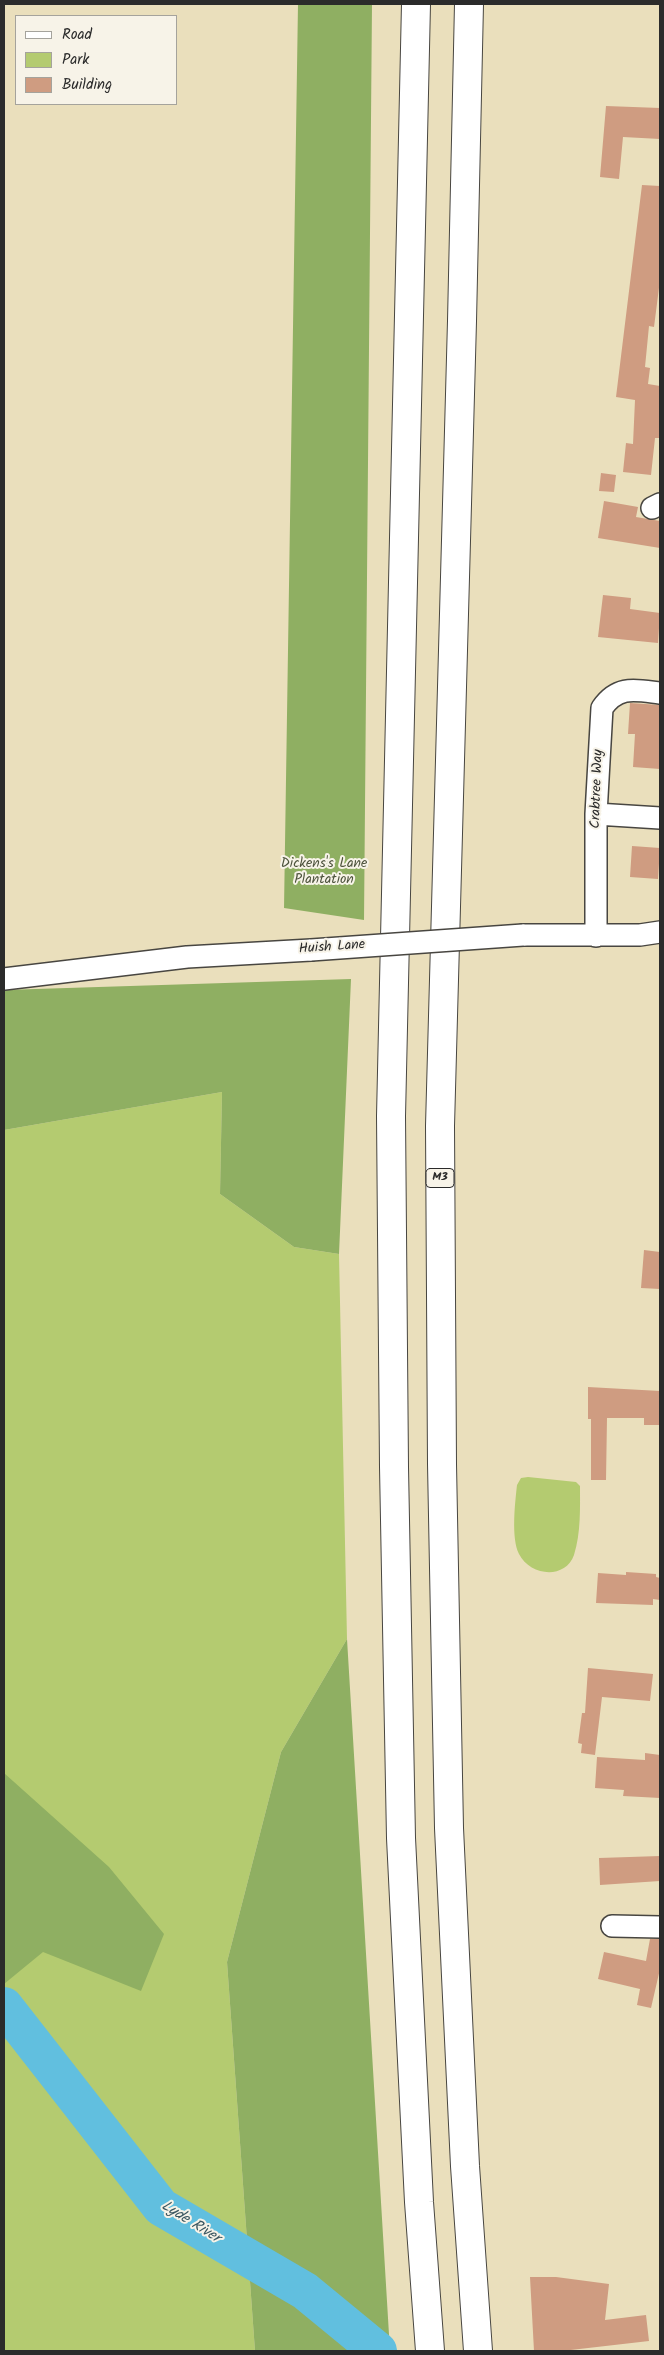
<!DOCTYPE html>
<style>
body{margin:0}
#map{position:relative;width:664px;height:2355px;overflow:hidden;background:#eadfbc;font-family:Kalam,sans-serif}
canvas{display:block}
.frame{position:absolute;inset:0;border:5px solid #2b2b2b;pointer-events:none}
.legend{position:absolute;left:15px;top:15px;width:162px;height:90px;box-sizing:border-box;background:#f7f3e8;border:1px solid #a5a39c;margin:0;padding:6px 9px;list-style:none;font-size:15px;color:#2b2b2b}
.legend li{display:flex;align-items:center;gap:10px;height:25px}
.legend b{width:25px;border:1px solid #a5a39c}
</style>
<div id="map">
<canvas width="664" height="2355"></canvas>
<div class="frame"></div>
<ul class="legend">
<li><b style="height:6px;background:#fff"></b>Road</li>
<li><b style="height:14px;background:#b4cb70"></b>Park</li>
<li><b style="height:14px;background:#cf9c81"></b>Building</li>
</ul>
</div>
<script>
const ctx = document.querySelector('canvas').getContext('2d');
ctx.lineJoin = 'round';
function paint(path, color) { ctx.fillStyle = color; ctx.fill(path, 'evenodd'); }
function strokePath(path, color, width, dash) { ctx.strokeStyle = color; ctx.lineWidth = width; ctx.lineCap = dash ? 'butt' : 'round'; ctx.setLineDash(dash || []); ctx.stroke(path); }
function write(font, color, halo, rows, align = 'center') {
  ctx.font = font + ' Kalam,sans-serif'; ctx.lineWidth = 4; ctx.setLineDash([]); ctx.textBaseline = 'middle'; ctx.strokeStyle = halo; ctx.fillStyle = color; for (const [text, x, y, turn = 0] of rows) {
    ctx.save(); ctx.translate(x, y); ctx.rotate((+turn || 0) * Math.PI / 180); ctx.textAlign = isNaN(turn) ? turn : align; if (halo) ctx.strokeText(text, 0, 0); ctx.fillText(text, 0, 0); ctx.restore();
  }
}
const green = new Path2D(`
 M 222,1092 L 220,1194 L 294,1247 L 339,1254 L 347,1639 L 281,1752 L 227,1962 L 255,2351 L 4,2351 L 4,1130 Z
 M 528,1477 L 576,1482 L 580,1486 C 580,1508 581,1533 574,1555 C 565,1580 530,1576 519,1554 C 511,1538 515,1503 517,1485 L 521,1478 Z`);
const forest = new Path2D(`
 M 298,4 L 372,4 L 364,920 L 284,908 Z
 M 351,979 L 339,1254 L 294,1247 L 220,1194 L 222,1092 L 4,1130 L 4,990 Z
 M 347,1639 L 390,2351 L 255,2351 L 227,1962 L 281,1752 Z
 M 4,1773 L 109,1867 L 164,1934 L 141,1991 L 43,1952 L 4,1984 Z`);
const river = new Path2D(`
 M 4,2006 L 161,2207 L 305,2291 L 378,2351`);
const building = new Path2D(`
 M 606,106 L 660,108 L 660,139 L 623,137 L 619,179 L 600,177 Z
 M 642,185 L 660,186 L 660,280 L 654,327 L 649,326 L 645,367 L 650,368 L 648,384 L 660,386 L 660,438 L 655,438 L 651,475 L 623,472 L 626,443 L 633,444 L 635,400 L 616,397 Z
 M 601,473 L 616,475 L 614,492 L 599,491 Z
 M 604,501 L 638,507 L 636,517 L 660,521 L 660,548 L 598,538 Z
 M 603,595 L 631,598 L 630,609 L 660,613 L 658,643 L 598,637 Z
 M 630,703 L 660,705 L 660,769 L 633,767 L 635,734 L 628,734 Z
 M 632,846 L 660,848 L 658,879 L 630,877 Z
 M 644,1250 L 660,1252 L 660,1289 L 641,1288 Z
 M 588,1387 L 660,1391 L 660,1425 L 644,1425 L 644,1418 L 607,1418 L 606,1480 L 591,1480 L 591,1419 L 588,1419 Z
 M 626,1572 L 656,1574 L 656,1577 L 660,1578 L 660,1600 L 653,1599 L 653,1605 L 596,1603 L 598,1573 L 626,1575 Z
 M 588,1668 L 653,1674 L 650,1701 L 602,1697 L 595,1755 L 581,1753 L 582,1744 L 578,1743 L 582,1713 L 585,1713 Z
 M 645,1753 L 660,1755 L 660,1798 L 623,1796 L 624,1790 L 595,1788 L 597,1757 L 645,1760 Z
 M 660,1856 L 660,1881 L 600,1885 L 599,1858 Z
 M 650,1939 L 660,1939 L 660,1969 L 651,2008 L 637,2005 L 640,1989 L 598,1979 L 604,1952 L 646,1961 Z
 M 530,2277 L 556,2277 L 609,2284 L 605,2320 L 646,2315 L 649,2341 L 562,2351 L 534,2351 Z`);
const minor = new Path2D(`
 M 652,508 L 660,504
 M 596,814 L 660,818
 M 523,935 L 640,935 L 660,932
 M 596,936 L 596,814 L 602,708 C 618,685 635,690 660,693
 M 4,979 L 187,957 L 311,950
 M 612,1926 L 660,1927`);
const highway = new Path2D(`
 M 416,4 L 391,1116 L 394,1467 L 401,1838 L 419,2202 L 430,2351
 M 469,4 L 462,321 L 440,1126 L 442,1464 L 449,1828 L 465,2166 L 478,2351`);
const minorBridge = new Path2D(`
 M 311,950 L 523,935`);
const shields = [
 [440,1178,28]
];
const shieldNames = [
 ["M3",440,1178]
];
const streetNames = [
 ["Crabtree Way",598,789,-88],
 ["Huish Lane",332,948,-4]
];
const parkNames = [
 ["Dickens's Lane",324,865],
 ["Plantation",324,881]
];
const waterNames = [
 ["Lyde River",190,2223,32]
];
paint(green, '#b4cb70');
paint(forest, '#8faf62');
strokePath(river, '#61bfdf', 38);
paint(building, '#cf9c81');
strokePath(minor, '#484641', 24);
strokePath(highway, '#484641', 30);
strokePath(minor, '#fff', 21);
strokePath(highway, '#fff', 28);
strokePath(minorBridge, '#484641', 24, []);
strokePath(minorBridge, '#fff', 21);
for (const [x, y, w] of shields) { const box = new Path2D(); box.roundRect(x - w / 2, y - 9.5, w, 19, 4); ctx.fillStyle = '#f7f3e8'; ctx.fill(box); strokePath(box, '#2b2b2b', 1); }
write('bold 12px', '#2b2b2b', null, shieldNames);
write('14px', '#2b2b2b', '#f7f3e8', streetNames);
write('14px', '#4d533c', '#f7f3e8', parkNames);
write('italic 15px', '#3b5761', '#f7f3e8', waterNames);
</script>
